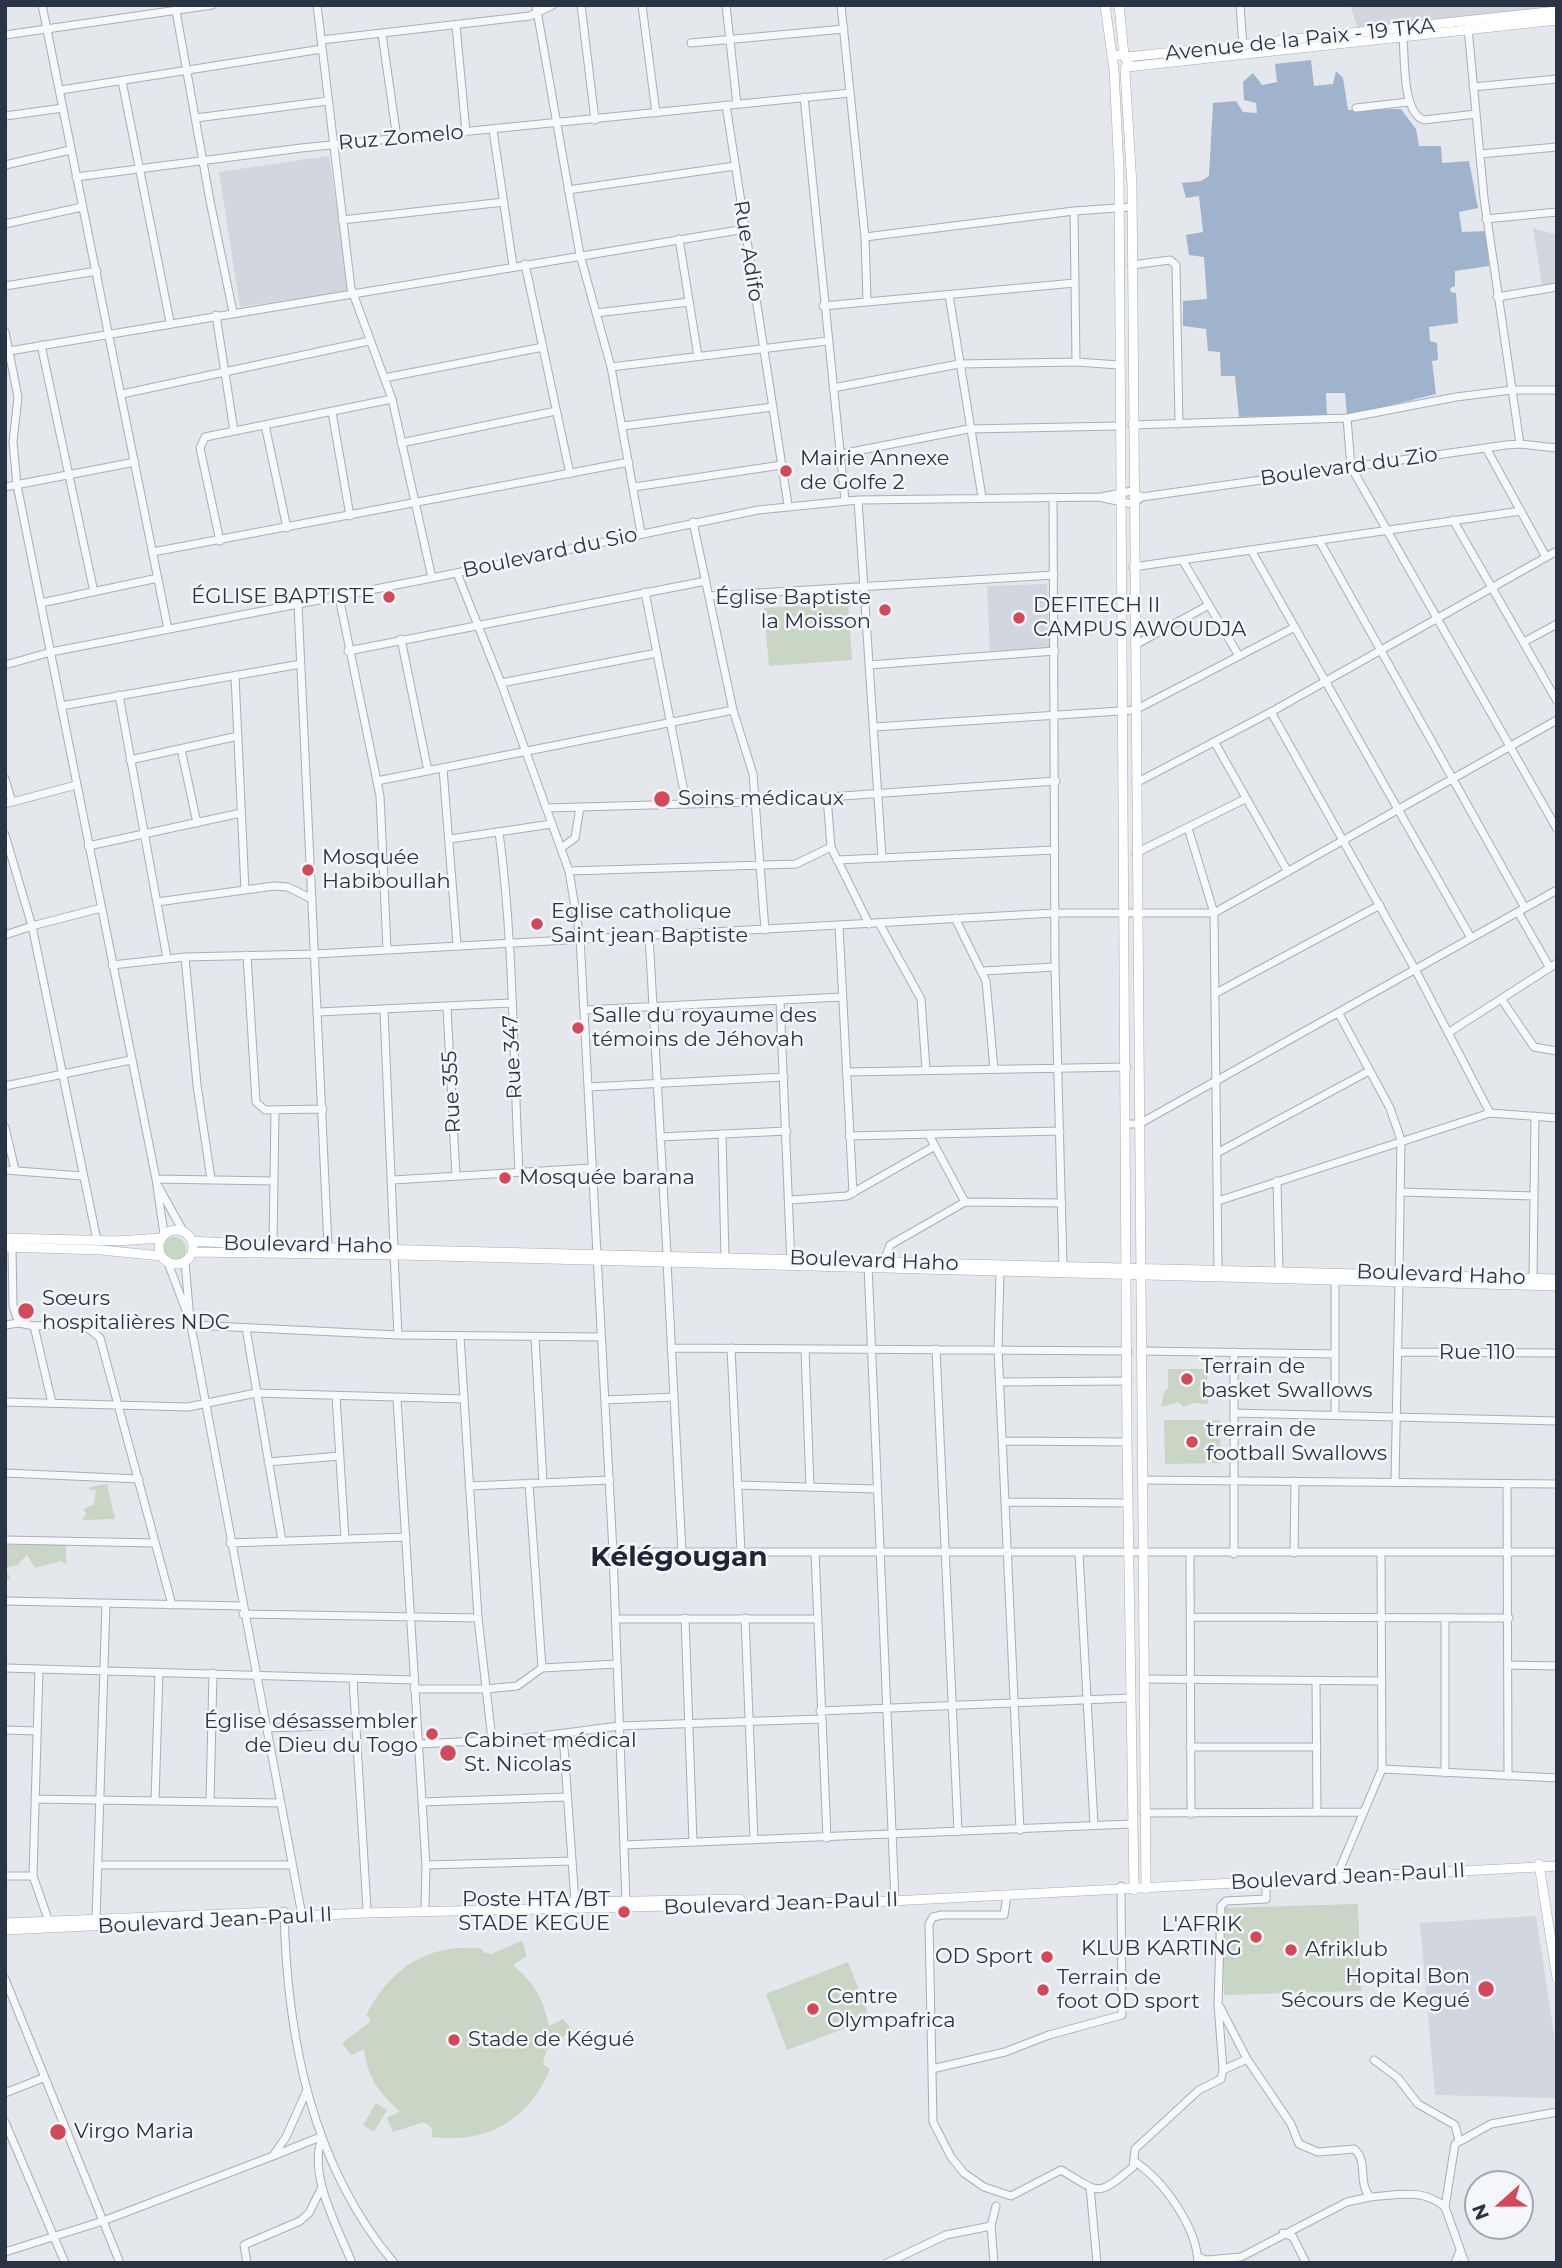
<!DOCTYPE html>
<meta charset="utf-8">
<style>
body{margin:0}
#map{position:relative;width:1562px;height:2268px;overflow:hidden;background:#e4e7ec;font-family:Montserrat,sans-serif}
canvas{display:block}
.frame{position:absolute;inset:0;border:7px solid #2b3445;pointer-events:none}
.north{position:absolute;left:1464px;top:2170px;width:70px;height:70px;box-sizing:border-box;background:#f4f6f9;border:2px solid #a4a8b1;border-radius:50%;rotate:249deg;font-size:19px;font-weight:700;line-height:28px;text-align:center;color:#2b3445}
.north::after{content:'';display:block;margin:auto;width:24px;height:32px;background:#d1495b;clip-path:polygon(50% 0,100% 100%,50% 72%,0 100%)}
</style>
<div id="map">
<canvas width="1562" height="2268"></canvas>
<div class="frame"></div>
<div class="north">N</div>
</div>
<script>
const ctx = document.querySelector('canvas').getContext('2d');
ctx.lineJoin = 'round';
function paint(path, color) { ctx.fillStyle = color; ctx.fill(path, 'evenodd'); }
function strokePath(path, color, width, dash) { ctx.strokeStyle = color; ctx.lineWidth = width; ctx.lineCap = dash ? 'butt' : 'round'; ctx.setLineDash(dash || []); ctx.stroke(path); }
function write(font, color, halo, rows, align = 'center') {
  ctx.font = font + ' Montserrat,sans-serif'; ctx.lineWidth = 5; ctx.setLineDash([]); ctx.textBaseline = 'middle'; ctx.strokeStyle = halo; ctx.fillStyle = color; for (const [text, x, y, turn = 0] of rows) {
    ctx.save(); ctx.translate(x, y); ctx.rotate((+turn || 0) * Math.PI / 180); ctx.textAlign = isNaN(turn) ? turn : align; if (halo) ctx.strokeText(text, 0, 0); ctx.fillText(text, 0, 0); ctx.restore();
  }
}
const built = new Path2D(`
 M 1350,5 L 1557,5 L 1557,8 L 1358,29 Z
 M 329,156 L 350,291 L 240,307 L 219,172 Z
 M 1533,228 L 1557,235 L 1557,283 L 1542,285 Z
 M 1047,584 L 1050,649 L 990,651 L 987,586 Z
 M 1536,1916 L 1557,2054 L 1557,2098 L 1435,2095 L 1420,1923 Z`);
const green = new Path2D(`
 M 848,602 L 852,660 L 769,666 L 764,608 Z
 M162 1249a12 12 0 1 1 24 0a12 12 0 1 1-24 0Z
 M 1168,1369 L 1207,1369 L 1208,1404 L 1193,1403 L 1184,1407 L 1178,1402 L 1161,1407 L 1164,1392 L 1168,1389 Z
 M 1164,1420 L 1220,1420 L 1221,1463 L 1165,1464 Z
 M 107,1484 L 115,1519 L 82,1520 L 86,1514 L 84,1509 L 94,1504 L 96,1490 L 89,1490 L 90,1487 Z
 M 5,1545 L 66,1545 L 66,1564 L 61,1561 L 35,1568 L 27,1555 L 17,1565 L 6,1568 L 10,1578 L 5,1582 Z
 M 1358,1904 L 1361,1991 L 1224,1995 L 1221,1908 Z
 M 522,1941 L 527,1956 L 513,1965 C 534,1982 544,2000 549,2026 L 563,2019 L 572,2030 L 546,2051 L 543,2064 L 550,2069 C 529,2120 487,2144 432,2137 L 432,2128 L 424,2122 L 393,2132 L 387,2118 L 400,2111 C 379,2094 367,2076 364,2049 L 351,2055 L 342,2043 L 369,2023 L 370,2018 L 366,2016 C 388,1969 431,1941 483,1949 L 483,1952 L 491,1954 Z
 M 848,1962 L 870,2019 L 787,2050 L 766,1994 Z
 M 376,2103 L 387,2110 L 374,2132 L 363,2125 Z`);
const water = new Path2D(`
 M 1311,60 L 1314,86 L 1333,84 L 1336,71 L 1343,78 L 1348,110 L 1401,109 L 1416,129 L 1419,146 L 1441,146 L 1442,163 L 1469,161 L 1478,208 L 1459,212 L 1462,232 L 1486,231 L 1489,266 L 1455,271 L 1455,286 L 1450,288 L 1451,292 L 1456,293 L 1458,323 L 1429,327 L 1430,341 L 1437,343 L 1438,360 L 1432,361 L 1436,394 L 1347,416 L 1345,393 L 1326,393 L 1327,415 L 1239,417 L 1235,376 L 1221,376 L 1220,352 L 1208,351 L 1206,329 L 1183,326 L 1183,301 L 1207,299 L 1204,257 L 1189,255 L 1186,235 L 1203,232 L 1199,196 L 1186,198 L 1182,183 L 1201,181 L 1209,176 L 1213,103 L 1236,101 L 1243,112 L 1257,113 L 1256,103 L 1244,100 L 1243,82 L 1253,73 L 1262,85 L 1277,82 L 1275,64 Z`);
const minor = new Path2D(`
 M 42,5 L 168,629
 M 317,5 L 351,288 L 392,399 L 432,578
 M 536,5 L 580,255 L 611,367 L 641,533
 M 581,5 L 595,120
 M 642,5 L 656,113
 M 726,5 L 737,104
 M 841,5 L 865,237 L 867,301
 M 1240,5 L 1243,46
 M 176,11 L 210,201 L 233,312
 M 456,25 L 466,132
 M 1468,28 L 1484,198 L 1520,444
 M 382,34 L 397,138
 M 5,35 L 212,5
 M 1403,37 C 1405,58 1402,113 1424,120 L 1476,114
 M 321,40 L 530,16 L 553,5
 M 691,43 L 844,29
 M 122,81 L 170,322
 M 1473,87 L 1557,79
 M 61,90 L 322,49
 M 804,97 L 845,500
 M 726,105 L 788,505
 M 1356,108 L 1408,102
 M 5,116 L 63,108
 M 196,118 L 328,101
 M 493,130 L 513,266
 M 1480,154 L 1557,147
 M 5,165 L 70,150
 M 76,177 L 301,148 L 850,93
 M 568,190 L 735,166
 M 1074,211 L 1076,362
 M 1486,219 L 1557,212
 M 342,220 L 504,202
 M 5,224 L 82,207
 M 865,237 L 1074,211 L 1131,207
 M 679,239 L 698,356
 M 525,264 L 570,474
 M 1132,265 L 1170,260 L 1176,265 L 1179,424
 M 5,286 L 97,271
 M 949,295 L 982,497
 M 1497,297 L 1557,287
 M 823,306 L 1075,283
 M 596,313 L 689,302
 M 216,315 L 234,431
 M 5,332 L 18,397 L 13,442 L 17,485 L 156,1179 L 164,1234
 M 41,345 L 94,592
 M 9,351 L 745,229
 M 611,367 L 827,341
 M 384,378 L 543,347
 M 833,388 L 959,364 L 1076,362 L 1119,365
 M 122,394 L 369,341
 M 332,412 L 350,516
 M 1347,418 L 1351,467 L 1557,829
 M 265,425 L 287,528
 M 1132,425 L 1347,418 L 1456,397 L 1512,390 L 1557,390
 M 623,426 L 773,407
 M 401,443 L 556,411
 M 1486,448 L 1546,557
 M 841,454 L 968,429 L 1119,426
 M 5,487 L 135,462
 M 634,487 L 782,465
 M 1053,497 L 1055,967 L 1063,1265
 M 1103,498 L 1132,504 L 1142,497 L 1506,445 L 1520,444 L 1557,448
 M 858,500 L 882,857
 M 1453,520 L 1557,701
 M 693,522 L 733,710 L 753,774 L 765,930
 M 1319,540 L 1525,908
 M 220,541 L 200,448 L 205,437 L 392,399
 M 1251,550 L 1471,938
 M 153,552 L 629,462
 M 1183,561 L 1239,656
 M 1133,567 L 1521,511
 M 457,573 L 501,683 L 569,871 L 580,938 L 613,1552 L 626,1901
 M 645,592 L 686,802
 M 709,596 L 1054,575
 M 339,597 L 380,796 L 387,949
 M 41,603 L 158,578
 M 298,605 L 328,1246
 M 401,639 L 428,771
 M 1524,642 L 1557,624
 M 1135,645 L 1209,605
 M 348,651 L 706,581
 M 5,665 L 51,652 L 432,578 L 758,510 L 858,500 L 1101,497 L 1132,491 L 1142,497
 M 869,665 L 1055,651
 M 235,676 L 245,890
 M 501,683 L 657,653
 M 119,695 L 167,958
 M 61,706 L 301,664
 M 1271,712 L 1416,971 L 1490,1113
 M 874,727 L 1135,710 L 1295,627
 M 1215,743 L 1288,872
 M 181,749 L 197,823
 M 130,760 L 238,736
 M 443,769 L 457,944
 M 5,779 L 12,802
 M 377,781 L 733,710
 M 1136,783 L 1271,712 L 1557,551
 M 827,797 L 831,847 L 869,924
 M 5,804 L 76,785
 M 546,808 L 757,802 L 1056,781
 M 1188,828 L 1214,913 L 1218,1269
 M 499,832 C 514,944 513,1058 519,1172
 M 5,835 L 32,926 L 5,935
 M 450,839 L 552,824
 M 88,846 L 241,813
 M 561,848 L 575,838 L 580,807
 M 1136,853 L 1245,799
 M 837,860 L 1055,850
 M 569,871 L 796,864 L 831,847
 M 157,902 L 274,886 L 288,887 L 312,899
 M 1518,912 L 1550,968
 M 955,918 L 986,981 L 994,1069
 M 879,923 L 921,999 L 926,1070
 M 839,926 L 853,1193
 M 649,935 L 667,1255
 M 247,955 L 256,1102 L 265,1110 L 323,1109
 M 185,957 L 197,1085 L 211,1179
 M 112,965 L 185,957 L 315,954 L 1055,913 L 1214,913 L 1557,720
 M 983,971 L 1055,967
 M 1216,993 L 1380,905
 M 780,1000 L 791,1264
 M 1502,1000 L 1534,1047 L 1557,1051
 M 447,1008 L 456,1176
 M 584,1010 L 842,997
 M 384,1011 L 394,1247
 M 318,1012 L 510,1003
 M 1339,1014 L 1390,1108 L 1401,1140 L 1399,1273
 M 1448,1033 L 1557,963
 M 846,1072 L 1127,1067
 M 5,1086 L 131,1060
 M 588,1087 L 784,1077
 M 1126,1124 L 1139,1124 L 1557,890
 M 5,1127 L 15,1170
 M 722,1134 L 725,1257 L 722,1262
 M 929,1135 L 965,1202
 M 849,1136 L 1060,1131
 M 660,1137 L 787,1131
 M 1217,1153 L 1369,1071
 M 5,1170 L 82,1176
 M 156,1179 L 274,1181
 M 393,1180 L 592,1168
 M 1277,1181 L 1279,1271
 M 158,1186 L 183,1231
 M 1401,1192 L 1534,1196
 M 790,1200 L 847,1196 L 935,1146
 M 1218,1201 L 1490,1113 L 1557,1118
 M 97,1240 L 32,926 L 101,908
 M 12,1246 L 13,1306 L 19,1323 L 34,1326 L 82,1323 L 100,1338 L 172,1605
 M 273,1246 L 275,1110
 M 394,1255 L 398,1335
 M 884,1261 L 890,1245 L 965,1202 L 1062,1203
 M 185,1262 L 190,1320 L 301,1910
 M 667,1262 L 682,1552
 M 168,1263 L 187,1313
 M 868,1265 L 895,1901
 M 1000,1271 L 998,1349 L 1020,1830
 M 1533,1278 L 1535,1116
 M 1335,1279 L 1335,1415
 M 5,1325 L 19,1323
 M 191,1325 L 398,1335 L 601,1337
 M 34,1326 L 52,1403
 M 246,1328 L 282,1541
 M 460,1336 L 478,1618 L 492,1740
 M 535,1337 L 543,1483
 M 671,1348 L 1128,1351
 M 731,1348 L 741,1552
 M 805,1349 L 810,1487
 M 936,1349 L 958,1832
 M 1141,1351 L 1335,1354
 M 1397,1352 L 1557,1353
 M 1000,1382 L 1127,1381
 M 336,1396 L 345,1539
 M 397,1399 L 426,1865 L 425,1906
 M 605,1400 L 674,1397
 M 5,1402 L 188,1407 L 256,1393 L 464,1399
 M 1234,1413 L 1557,1421
 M 1005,1441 L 1127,1442
 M 268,1462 L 340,1456
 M 5,1473 L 139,1479
 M 1142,1480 L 1557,1484
 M 1395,1481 L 1399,1282
 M 529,1483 L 542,1668
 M 1507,1484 L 1508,1776
 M 737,1485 L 876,1489
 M 469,1486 L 610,1480
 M 1007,1502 L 1129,1503
 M 5,1540 L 155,1543
 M 230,1543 L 406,1537
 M 613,1552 L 1557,1552
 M 815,1552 L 827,1838
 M 1079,1553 L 1094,1825
 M 1294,1553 L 1295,1481
 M 1190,1554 L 1191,1814
 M 1234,1554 L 1234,1352
 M 5,1601 L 242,1606
 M 243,1614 L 478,1618
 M 1190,1617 L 1509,1618
 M 685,1618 L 693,1842
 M 745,1618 L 754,1840
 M 616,1619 L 816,1619
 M 1445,1620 L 1445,1773
 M 1509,1665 L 1557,1666
 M 5,1668 L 414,1680
 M 39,1669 L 33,1876 L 49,1922
 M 353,1679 L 367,1909
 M 1143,1679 L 1382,1681
 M 1316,1681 L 1317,1812
 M 414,1689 L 486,1689 L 517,1686 L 542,1668 L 617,1664
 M 820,1711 L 1130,1698
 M 266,1728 L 356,1725
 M 5,1730 L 37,1731
 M 563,1734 L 575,1902
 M 418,1744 L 519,1739 L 619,1726 L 820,1719
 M 1190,1747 L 1317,1747
 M 1382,1769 L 1557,1778
 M 35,1799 L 280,1803
 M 155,1801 L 159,1672
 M 210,1802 L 213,1673
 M 422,1802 L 567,1797
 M 1144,1813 L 1362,1812
 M 624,1845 L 1131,1824
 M 98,1865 L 292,1865
 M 426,1865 L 572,1861
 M 1338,1873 L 1382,1769 L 1381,1553
 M 5,1876 L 33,1876
 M 1007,1895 L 1004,1915 L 942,1915 L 933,1917 L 929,1924 L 933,2122 L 951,2157 L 964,2173 L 984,2187 L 1011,2196 L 1061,2170 C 1100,2193 1096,2198 1133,2167 L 1135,2149 L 1199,2090 L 1221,2079 L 1223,2070 L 1218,2004 L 1221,1906 L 1226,1901 L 1266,1899 L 1266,1882
 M 284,1911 C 287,2037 311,2164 394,2263
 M 96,1920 L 106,1603
 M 5,1979 L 120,2263
 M 1220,2007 L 1247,2059 L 1291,2124 L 1299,2144 L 1318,2152 L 1354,2149 C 1369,2161 1357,2182 1370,2197 C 1399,2195 1422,2188 1445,2207
 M 1374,2060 L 1398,2078 L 1418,2104 L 1455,2125 L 1459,2141
 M 932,2069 L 1005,2052 L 1049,2035 L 1122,2015 L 1121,1886
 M 1223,2070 L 1247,2059
 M 5,2093 L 43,2078
 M 5,2122 L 65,2263
 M 321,2141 C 309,2177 338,2228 352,2263
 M 273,2156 L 320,2137
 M 1134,2161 C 1163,2180 1197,2227 1198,2263
 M 1090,2187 L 1097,2263
 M 1283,2233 L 1293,2237 L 1306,2263
 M 5,2252 L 103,2221 L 273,2156 L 286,2137 L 307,2090
 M 1198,2257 L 1207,2260 L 1241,2257 L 1347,2202 L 1370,2197
 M 247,2263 L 244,2245 L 300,2221 L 309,2213 L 322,2187
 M 887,2263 L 946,2235 L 991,2226
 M 994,2263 L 991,2226 L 996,2206
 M 1455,2263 L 1459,2253
 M 1465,2263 L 1445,2207 L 1455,2144 L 1491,2124 L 1557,2112`);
const major = new Path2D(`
 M 1105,5 L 1114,70 L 1119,170 L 1127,1442 L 1134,1890
 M 1119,5 L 1124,55
 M 1112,57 L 1122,54 L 1128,61 L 1125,70 L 1132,186 L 1146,1889
 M 1127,57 L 1557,11
 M 1127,67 L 1557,20
 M159 1247a17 17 0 1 1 34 0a17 17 0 1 1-34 0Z
 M 5,1238 L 117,1241 L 161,1238
 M 192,1241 L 294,1247 L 1557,1279
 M 5,1247 L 101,1250 L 161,1256
 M 192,1252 L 401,1255 L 1557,1286
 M 1539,1864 L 1557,1978
 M 537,1903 L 740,1899
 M 5,1923 L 275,1912
 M 5,1930 L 365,1913 L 892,1901 L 1557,1866`);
const markers = [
 [786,471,7,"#d1495b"],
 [389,597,7,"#d1495b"],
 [885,610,7,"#d1495b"],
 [1019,618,7,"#d1495b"],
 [662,799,9,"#d1495b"],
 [308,870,7,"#d1495b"],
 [537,924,7,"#d1495b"],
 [578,1028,7,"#d1495b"],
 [505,1178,7,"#d1495b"],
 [26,1311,9,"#d1495b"],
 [1187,1379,7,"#d1495b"],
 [1192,1442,7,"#d1495b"],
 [432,1734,7,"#d1495b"],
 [448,1753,9,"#d1495b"],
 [624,1912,7,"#d1495b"],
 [1256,1937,7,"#d1495b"],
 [1291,1950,7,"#d1495b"],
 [1047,1957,7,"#d1495b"],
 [1486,1989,9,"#d1495b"],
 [1043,1990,7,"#d1495b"],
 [813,2009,7,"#d1495b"],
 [454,2040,7,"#d1495b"],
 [58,2132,9,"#d1495b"]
];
const streetNames = [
 ["Avenue de la Paix - 19 TKA",1300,40,-6],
 ["Ruz Zomelo",401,138,-5],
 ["Rue Adifo",748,251,81],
 ["Boulevard du Zio",1349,467,-8],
 ["Boulevard du Sio",550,553,-12],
 ["Rue 347",513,1057,-93],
 ["Rue 355",452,1092,-93],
 ["Boulevard Haho",308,1245,1],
 ["Boulevard Haho",874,1261,2],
 ["Boulevard Haho",1441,1275,2],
 ["Rue 110",1477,1353],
 ["Boulevard Jean-Paul II",1348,1877,-3],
 ["Boulevard Jean-Paul II",781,1904,-2],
 ["Boulevard Jean-Paul II",215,1921,-3]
];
const poiNames = [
 ["Mairie Annexe",800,459],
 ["de Golfe 2",800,483],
 ["ÉGLISE BAPTISTE",375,597,"right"],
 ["Église Baptiste",871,598,"right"],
 ["la Moisson",871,622,"right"],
 ["DEFITECH II",1033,606],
 ["CAMPUS AWOUDJA",1033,630],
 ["Soins médicaux",678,799],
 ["Mosquée",322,858],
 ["Habiboullah",322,882],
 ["Eglise catholique",551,912],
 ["Saint jean Baptiste",551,936],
 ["Salle du royaume des",592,1016],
 ["témoins de Jéhovah",592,1040],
 ["Mosquée barana",519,1178],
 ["Sœurs",42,1299],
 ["hospitalières NDC",42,1323],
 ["Terrain de",1201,1367],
 ["basket Swallows",1201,1391],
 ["trerrain de",1206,1430],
 ["football Swallows",1206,1454],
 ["Église désassembler",418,1722,"right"],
 ["de Dieu du Togo",418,1746,"right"],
 ["Cabinet médical",464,1741],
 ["St. Nicolas",464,1765],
 ["Poste HTA /BT",610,1900,"right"],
 ["STADE KEGUE",610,1924,"right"],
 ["L'AFRIK",1242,1925,"right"],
 ["KLUB KARTING",1242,1949,"right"],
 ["Afriklub",1305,1950],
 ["OD Sport",1033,1957,"right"],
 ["Hopital Bon",1470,1977,"right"],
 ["Sécours de Kegué",1470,2001,"right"],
 ["Terrain de",1057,1978],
 ["foot OD sport",1057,2002],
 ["Centre",827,1997],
 ["Olympafrica",827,2021],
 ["Stade de Kégué",468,2040],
 ["Virgo Maria",74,2132]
];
const districtNames = [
 ["Kélégougan",679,1558]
];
paint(built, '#d2d6de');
paint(green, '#c9d6c5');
paint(water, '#9fb4cc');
strokePath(minor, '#a9aeb7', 9);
strokePath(major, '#a3abb8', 10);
strokePath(minor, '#f7f8fa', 7);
strokePath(major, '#fff', 9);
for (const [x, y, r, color] of markers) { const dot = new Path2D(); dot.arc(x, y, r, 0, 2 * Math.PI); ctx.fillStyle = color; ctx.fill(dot); strokePath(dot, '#f4f6f9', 2.5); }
write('21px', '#2b3445', '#f4f6f9', streetNames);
write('21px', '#2b3445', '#f4f6f9', poiNames, 'left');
write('bold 28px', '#1d2536', '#f4f6f9', districtNames);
</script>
